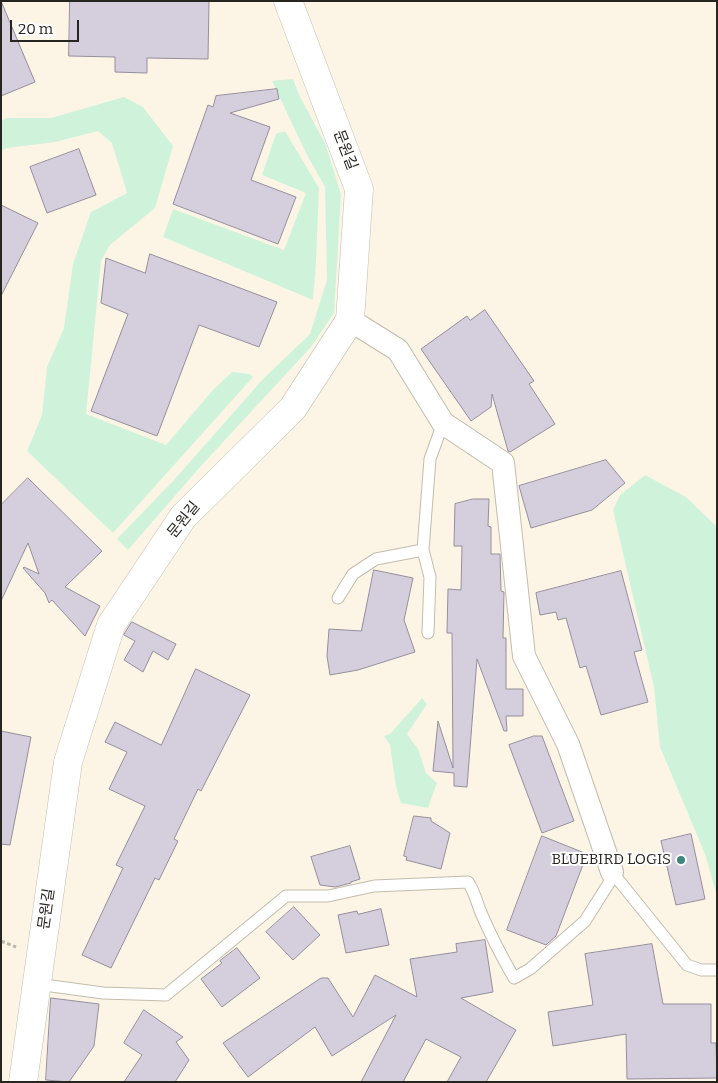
<!DOCTYPE html>
<meta charset="utf-8">
<style>
body{margin:0}
#map{position:relative;width:718px;height:1083px;overflow:hidden;background:#fcf5e5;font-family:Bitter,serif}
canvas{display:block}
.frame{position:absolute;inset:0;border:2px solid #27251f;pointer-events:none}
.scale{position:absolute;left:10px;top:20px;width:69px;height:22px;box-sizing:border-box;border:2px solid #27251f;border-top:0;padding-left:6px;font-size:15px;line-height:18px;white-space:nowrap;color:#27251f;-webkit-text-stroke:4px #fff;paint-order:stroke}
</style>
<div id="map">
<canvas width="718" height="1083"></canvas>
<div class="frame"></div>
<div class="scale">20 m</div>
</div>
<script>
const ctx = document.querySelector('canvas').getContext('2d');
ctx.lineJoin = 'round';
function paint(path, color) { ctx.fillStyle = color; ctx.fill(path, 'evenodd'); }
function strokePath(path, color, width, dash) { ctx.strokeStyle = color; ctx.lineWidth = width; ctx.lineCap = dash ? 'butt' : 'round'; ctx.setLineDash(dash || []); ctx.stroke(path); }
function write(font, color, halo, rows, align = 'center') {
  ctx.font = font + ' Bitter,"Noto Sans KR",serif'; ctx.lineWidth = 4; ctx.setLineDash([]); ctx.textBaseline = 'middle'; ctx.strokeStyle = halo; ctx.fillStyle = color; for (const [text, x, y, turn = 0] of rows) {
    ctx.save(); ctx.translate(x, y); ctx.rotate((+turn || 0) * Math.PI / 180); ctx.textAlign = isNaN(turn) ? turn : align; if (halo) ctx.strokeText(text, 0, 0); ctx.fillText(text, 0, 0); ctx.restore();
  }
}
const green = new Path2D(`
 M 293,79 L 300,97 L 325,143 L 341,194 L 334,313 L 311,347 L 200,467 L 128,550 L 117,539 L 174,480 L 263,379 L 310,334 L 327,280 L 325,187 L 306,153 L 272,81 Z
 M 124,97 L 143,107 L 173,146 L 155,208 L 110,245 L 101,261 L 86,414 L 166,445 L 213,390 L 232,372 L 250,374 L 253,377 L 113,533 L 27,451 L 42,415 L 47,367 L 64,328 L 73,264 L 91,212 L 127,193 L 112,143 L 98,131 L 55,142 L 7,148 L 1,151 L 1,121 L 7,118 L 51,118 Z
 M 285,131 L 319,188 L 316,262 L 313,300 L 163,237 L 173,209 L 284,250 L 306,193 L 262,175 L 276,134 Z
 M 645,475 L 686,497 L 717,527 L 717,896 L 705,854 L 660,747 L 654,687 L 613,510 L 620,495 Z
 M 422,698 L 427,704 L 407,734 L 418,749 L 426,773 L 437,783 L 428,808 L 401,803 L 396,787 L 390,745 L 384,736 L 390,734 Z`);
const building = new Path2D(`
 M 1,1 L 35,82 L 1,96 Z
 M 70,1 L 209,1 L 208,59 L 147,58 L 147,73 L 115,72 L 115,57 L 69,56 Z
 M 277,89 L 279,99 L 230,113 L 270,127 L 251,180 L 296,197 L 278,244 L 173,204 L 208,105 L 213,107 L 216,96 Z
 M 79,149 L 96,195 L 47,213 L 30,167 Z
 M 1,205 L 38,223 L 1,296 Z
 M 150,254 L 277,302 L 259,347 L 199,325 L 157,436 L 91,411 L 128,314 L 101,303 L 106,258 L 145,273 Z
 M 485,310 L 534,381 L 529,384 L 555,424 L 510,452 L 508,451 L 492,394 L 491,407 L 471,421 L 421,349 L 467,316 L 470,320 Z
 M 606,460 L 625,483 L 592,510 L 531,528 L 519,486 Z
 M 28,478 L 102,551 L 65,587 L 100,606 L 85,636 L 52,600 L 49,603 L 45,593 L 23,568 L 24,567 L 39,574 L 28,543 L 1,601 L 1,505 Z
 M 473,499 L 489,499 L 488,526 L 491,527 L 491,554 L 500,554 L 501,591 L 504,592 L 503,638 L 506,638 L 506,689 L 523,689 L 523,716 L 506,716 L 507,731 L 504,731 L 477,659 L 467,787 L 454,786 L 454,773 L 433,771 L 438,721 L 453,768 L 452,633 L 447,633 L 448,589 L 461,590 L 462,546 L 454,546 L 455,504 Z
 M 374,570 L 413,578 L 404,620 L 415,652 L 358,670 L 330,675 L 327,656 L 329,629 L 361,631 Z
 M 621,571 L 642,650 L 634,652 L 648,702 L 601,715 L 586,666 L 580,668 L 566,618 L 558,620 L 556,612 L 540,615 L 536,593 Z
 M 132,622 L 176,644 L 168,660 L 153,651 L 143,672 L 124,660 L 135,641 L 124,635 Z
 M 196,669 L 250,695 L 201,791 L 198,789 L 174,839 L 178,841 L 159,880 L 155,878 L 111,968 L 82,955 L 123,868 L 116,865 L 145,806 L 109,789 L 127,752 L 105,742 L 115,722 L 161,745 Z
 M 1,731 L 31,737 L 10,845 L 1,844 Z
 M 534,736 L 542,736 L 574,821 L 542,833 L 509,745 Z
 M 414,816 L 431,818 L 431,821 L 450,833 L 441,869 L 406,860 L 407,857 L 404,856 Z
 M 691,834 L 705,899 L 676,905 L 661,841 Z
 M 542,836 L 587,854 L 556,936 L 546,945 L 507,930 Z
 M 350,846 L 360,879 L 351,882 L 351,883 L 335,887 L 320,885 L 311,857 Z
 M 294,907 L 320,935 L 293,960 L 266,932 Z
 M 381,909 L 389,945 L 346,953 L 338,915 L 357,911 L 358,914 Z
 M 485,940 L 493,992 L 461,998 L 516,1030 L 486,1082 L 447,1082 L 461,1057 L 426,1039 L 403,1082 L 361,1082 L 396,1015 L 332,1056 L 315,1027 L 248,1077 L 223,1043 L 321,978 L 328,978 L 353,1017 L 375,975 L 417,997 L 410,959 L 457,952 L 456,944 Z
 M 652,944 L 663,1004 L 711,1004 L 711,1043 L 716,1043 L 717,1078 L 627,1079 L 626,1034 L 553,1046 L 548,1012 L 593,1005 L 585,954 Z
 M 237,948 L 260,978 L 222,1007 L 201,979 L 222,963 L 220,961 Z
 M 51,998 L 99,1004 L 94,1046 L 69,1082 L 46,1080 Z
 M 144,1010 L 183,1037 L 176,1042 L 189,1060 L 175,1082 L 124,1082 L 142,1055 L 124,1043 Z`);
const path = new Path2D(`
 M 1,941 L 16,947`);
const service = new Path2D(`
 M 338,598 L 353,574 L 376,559 L 423,550
 M 428,633 L 430,577 L 423,550 L 430,459 L 443,423
 M 612,872 L 687,965 L 701,970 L 717,970
 M 37,984 L 103,993 L 166,995 L 286,896 L 328,896 L 374,886 L 468,882 C 475,892 477,904 482,915 C 491,936 502,957 514,978 L 530,969 L 585,921 L 614,875`);
const minor = new Path2D(`
 M 350,320 L 398,350 L 443,423 L 503,463 L 524,656 L 568,744 L 612,872`);
const tertiary = new Path2D(`
 M 23,1082 L 68,762 L 111,625 L 183,517 L 293,408 L 350,320 L 359,189 L 288,1`);
const markers = [
 [681,860,5,"#3f857c"]
];
const streetNames = [
 ["문원길",345,150,69],
 ["문원길",184,520,-51],
 ["문원길",47,909,-82]
];
const poiNames = [
 ["BLUEBIRD LOGIS",671,860]
];
paint(green, '#cff3da');
paint(building, '#d5cedd');
strokePath(building, '#958e9d', 1);
strokePath(service, '#c2bcad', 13);
strokePath(minor, '#c2bcad', 24);
strokePath(tertiary, '#c2bcad', 29);
strokePath(path, '#bcb7aa', 3, [4, 2.5]);
strokePath(service, '#fff', 11);
strokePath(minor, '#fff', 22);
strokePath(tertiary, '#fff', 28);
for (const [x, y, r, color] of markers) { const dot = new Path2D(); dot.arc(x, y, r, 0, 2 * Math.PI); ctx.fillStyle = color; ctx.fill(dot); strokePath(dot, '#fff', 2); }
write('15px', '#27251f', '#fff', streetNames);
write('15px', '#27251f', '#fff', poiNames, 'right');
</script>
